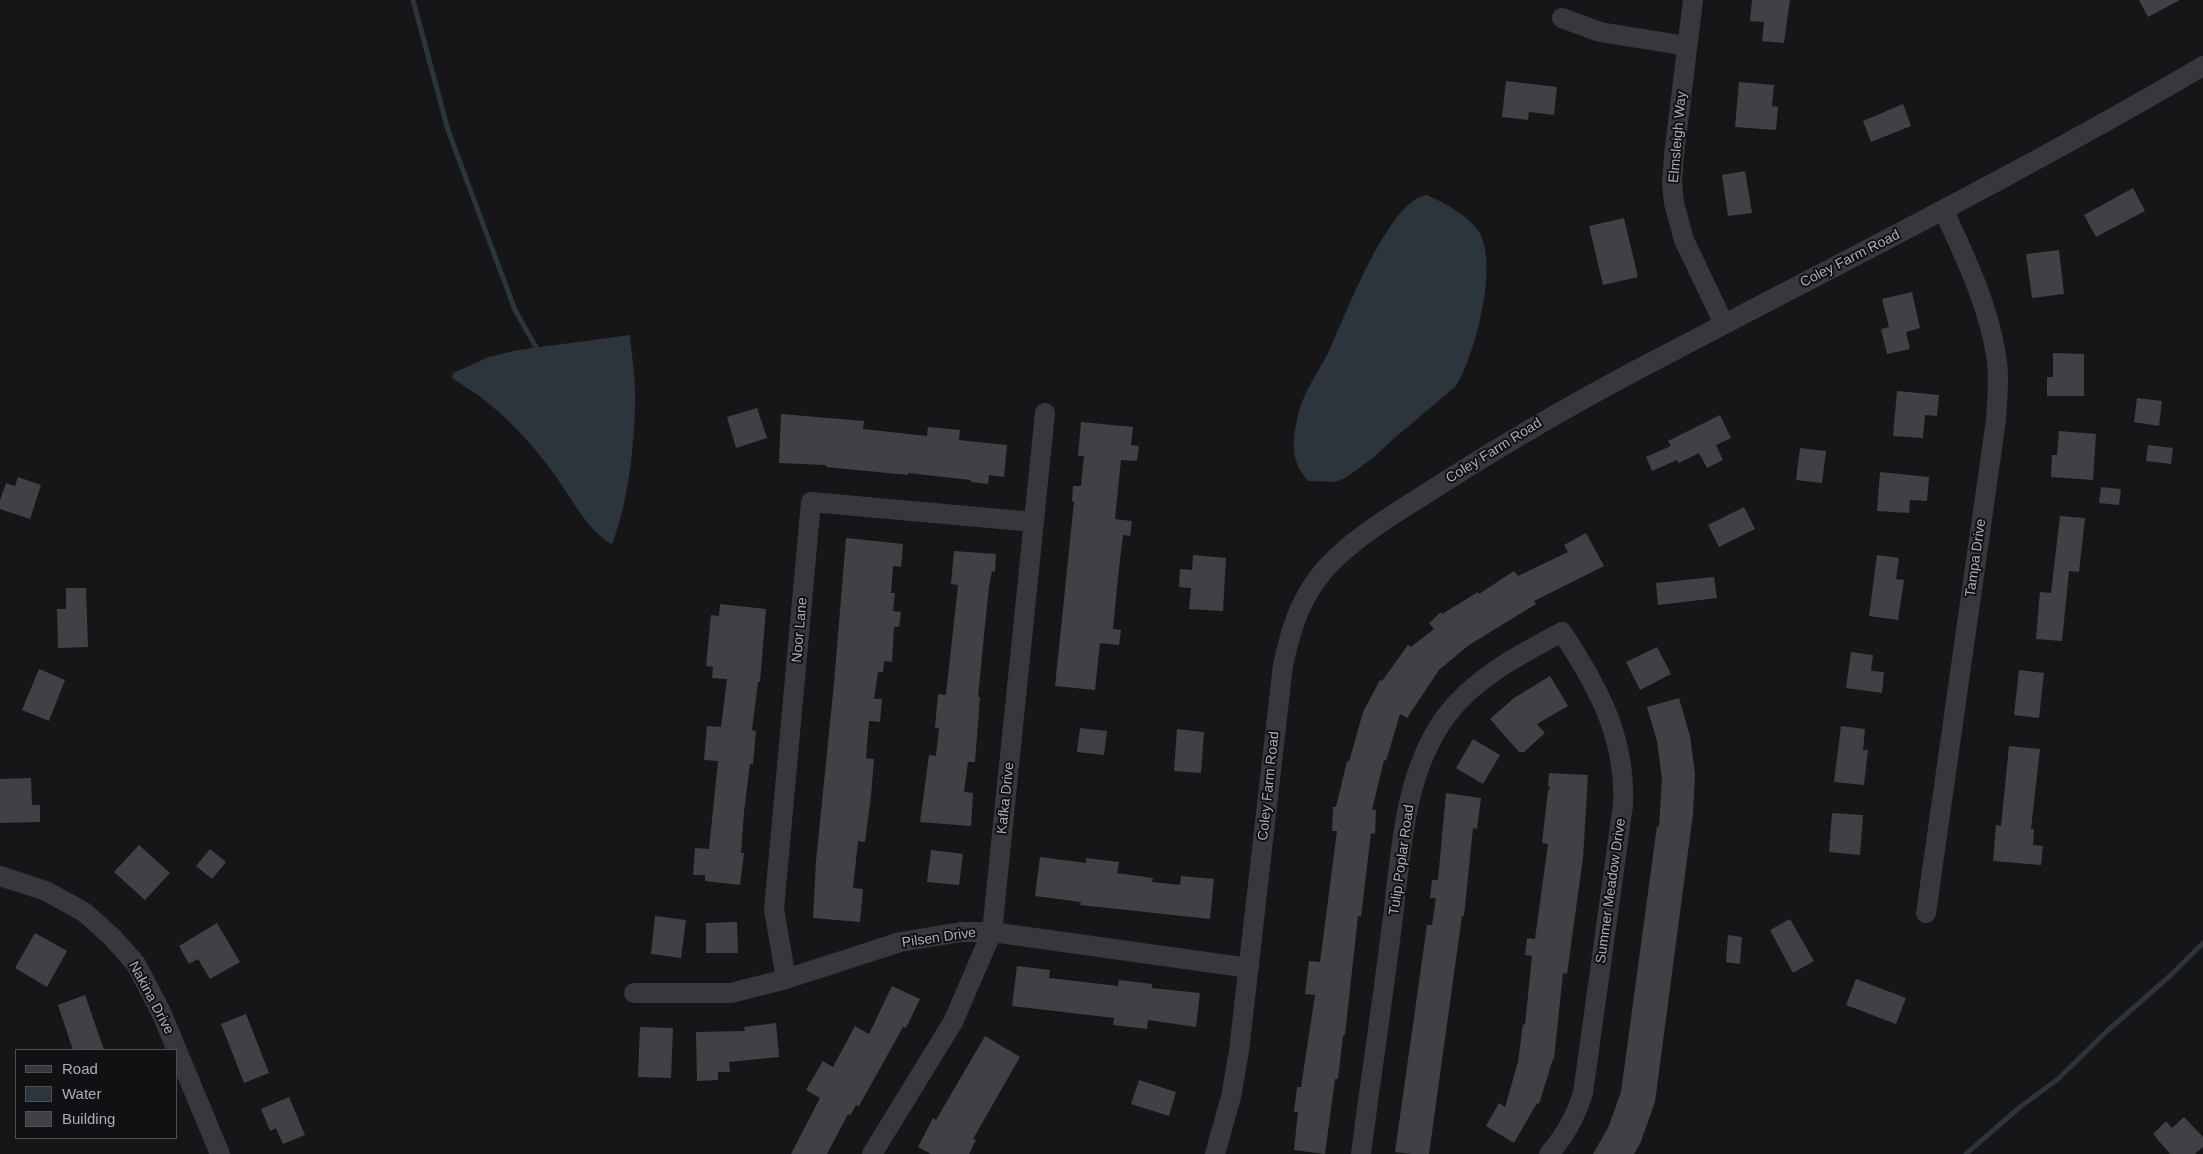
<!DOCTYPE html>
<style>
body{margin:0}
#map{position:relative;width:2203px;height:1154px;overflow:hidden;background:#161618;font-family:Arial,sans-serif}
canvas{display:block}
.legend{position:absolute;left:15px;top:1049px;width:162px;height:90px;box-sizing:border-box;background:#111113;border:1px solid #4d4f55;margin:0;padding:6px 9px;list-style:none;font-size:15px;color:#a8adb8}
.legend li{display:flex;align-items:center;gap:10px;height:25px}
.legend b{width:25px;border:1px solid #4d4f55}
</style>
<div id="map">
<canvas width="2203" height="1154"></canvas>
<ul class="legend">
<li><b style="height:6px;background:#37383d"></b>Road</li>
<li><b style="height:14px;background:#2c353c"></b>Water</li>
<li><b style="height:14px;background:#404145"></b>Building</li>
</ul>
</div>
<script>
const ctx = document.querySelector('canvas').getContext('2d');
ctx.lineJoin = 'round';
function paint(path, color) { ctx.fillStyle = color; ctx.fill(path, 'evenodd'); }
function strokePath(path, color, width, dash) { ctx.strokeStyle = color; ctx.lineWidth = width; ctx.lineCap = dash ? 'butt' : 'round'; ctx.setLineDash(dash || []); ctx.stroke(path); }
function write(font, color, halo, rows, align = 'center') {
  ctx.font = font + ' Arial,sans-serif'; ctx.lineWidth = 4; ctx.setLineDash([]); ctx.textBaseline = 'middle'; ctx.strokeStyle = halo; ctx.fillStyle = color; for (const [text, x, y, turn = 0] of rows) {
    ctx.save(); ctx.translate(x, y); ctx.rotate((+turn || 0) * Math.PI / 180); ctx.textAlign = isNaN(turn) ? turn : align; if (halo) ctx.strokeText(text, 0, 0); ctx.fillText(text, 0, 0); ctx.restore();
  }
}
const water = new Path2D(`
 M 1427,195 C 1446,204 1467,214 1479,232 C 1499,264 1475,356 1456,386 L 1391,441 L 1373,458 L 1345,478 L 1335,482 L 1308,481 C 1293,463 1291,448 1296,425 C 1301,393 1317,376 1330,349 C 1345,316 1389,199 1427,195 Z
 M 630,335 C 632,358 636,381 635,404 C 634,451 628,501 612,545 C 586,527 576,506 559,481 C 539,452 514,424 487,402 C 476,393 463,386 452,378 L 453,373 L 489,357 L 518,350 Z`);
const stream = new Path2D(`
 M 413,0 L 448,130 L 515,310 L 537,349 L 536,354
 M 1966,1154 L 2020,1107 L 2058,1079 L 2106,1032 L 2171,975 L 2203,943`);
const building = new Path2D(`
 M 1752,0 L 1790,0 L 1784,43 L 1762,41 L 1764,22 L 1750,21 Z
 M 2139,0 L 2180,0 L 2148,17 Z
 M 1506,81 L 1557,87 L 1554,115 L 1529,112 L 1528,120 L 1502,117 Z
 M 1739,82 L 1774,85 L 1772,106 L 1778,107 L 1776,130 L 1735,127 Z
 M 1903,104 L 1911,126 L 1871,142 L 1863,121 Z
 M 1745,171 L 1752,213 L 1728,216 L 1722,175 Z
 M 2133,188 L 2145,211 L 2096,237 L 2084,215 Z
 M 1624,218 L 1638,277 L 1603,285 L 1589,226 Z
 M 2059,250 L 2064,294 L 2032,298 L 2026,254 Z
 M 1912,292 L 1920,328 L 1906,332 L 1910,349 L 1887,354 L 1881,329 L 1889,327 L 1882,299 Z
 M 2053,353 L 2084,354 L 2084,396 L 2047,396 L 2047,377 L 2053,377 Z
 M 1897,391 L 1939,395 L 1937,416 L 1925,415 L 1923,438 L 1893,436 Z
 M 2137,398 L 2162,401 L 2159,426 L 2134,422 Z
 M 757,408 L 767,438 L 736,448 L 727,417 Z
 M 781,414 L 864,421 L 863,429 L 927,436 L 928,427 L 960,430 L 959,440 L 1007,445 L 1004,477 L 989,475 L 988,484 L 971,482 L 971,480 L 908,473 L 908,475 L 826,467 L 826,465 L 779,463 Z
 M 1720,415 L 1731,438 L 1716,445 L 1723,460 L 1707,468 L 1699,453 L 1679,463 L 1677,460 L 1652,471 L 1646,457 L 1671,446 L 1668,441 Z
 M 1081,422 L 1133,427 L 1131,445 L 1139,446 L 1137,461 L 1121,460 L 1115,519 L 1132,521 L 1130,536 L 1123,535 L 1118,577 L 1113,629 L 1121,630 L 1119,645 L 1100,643 L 1095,690 L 1055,686 L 1074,502 L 1072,501 L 1073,486 L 1081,486 L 1084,456 L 1078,456 Z
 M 2059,431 L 2096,434 L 2093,480 L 2051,477 L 2052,455 L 2057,455 Z
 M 2148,445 L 2173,448 L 2171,464 L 2146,461 Z
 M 1800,448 L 1826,451 L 1822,483 L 1796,480 Z
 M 1880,472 L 1929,477 L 1927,501 L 1910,500 L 1909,513 L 1877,511 Z
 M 18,477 L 41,485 L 30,519 L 0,509 L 0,500 L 6,483 L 15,486 Z
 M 2101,487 L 2121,489 L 2119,505 L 2099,503 Z
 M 1744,507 L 1755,529 L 1719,547 L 1708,525 Z
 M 2060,516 L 2085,518 L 2079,572 L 2069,571 L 2062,641 L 2036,639 L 2040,592 L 2051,593 Z
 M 1586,533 L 1604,566 L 1534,601 L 1536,604 L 1469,645 L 1439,670 L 1407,718 L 1400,714 L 1386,761 L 1384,760 L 1372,810 L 1376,810 L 1375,834 L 1371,833 L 1361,917 L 1358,916 L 1345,1035 L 1343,1035 L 1338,1079 L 1335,1079 L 1325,1154 L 1294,1150 L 1298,1112 L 1294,1112 L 1297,1087 L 1301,1087 L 1315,995 L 1305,994 L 1309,961 L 1320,962 L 1337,831 L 1332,831 L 1333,807 L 1336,807 L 1347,761 L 1349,762 L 1363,712 L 1380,680 L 1382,681 L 1408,645 L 1411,647 L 1434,629 L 1429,623 L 1441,612 L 1442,614 L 1478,592 L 1479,594 L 1514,571 L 1518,576 L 1568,552 L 1564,545 Z
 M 846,538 L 903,544 L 901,567 L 893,566 L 891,593 L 895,593 L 893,611 L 901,612 L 899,627 L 894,627 L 892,662 L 884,661 L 883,672 L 878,672 L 874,699 L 882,699 L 880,722 L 869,721 L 866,758 L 874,759 L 871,796 L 865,842 L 858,841 L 853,888 L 863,889 L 860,922 L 813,918 L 816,861 L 834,683 Z
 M 954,551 L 996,554 L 995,572 L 992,571 L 989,587 L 984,635 L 978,697 L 980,697 L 975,762 L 968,762 L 964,792 L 973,793 L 971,826 L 920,822 L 929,755 L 936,756 L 939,728 L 935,728 L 938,694 L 946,695 L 958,585 L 951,584 Z
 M 1193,555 L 1226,558 L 1223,611 L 1189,609 L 1191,588 L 1179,587 L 1180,569 L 1192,570 Z
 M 1877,555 L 1899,558 L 1896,579 L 1904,580 L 1898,620 L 1869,616 Z
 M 1714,577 L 1717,598 L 1658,605 L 1656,583 Z
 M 66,588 L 86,588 L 88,647 L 58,648 L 57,609 L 66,609 Z
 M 720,604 L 766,609 L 760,682 L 758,682 L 752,730 L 756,731 L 753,764 L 750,764 L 744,812 L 741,853 L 744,853 L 740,885 L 705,881 L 705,875 L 693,875 L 695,848 L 709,849 L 718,761 L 704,760 L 705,748 L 707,726 L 721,727 L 727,679 L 712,678 L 713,667 L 706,666 L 711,615 L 719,616 Z
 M 1657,647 L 1671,674 L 1640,690 L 1626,662 Z
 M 1851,652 L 1873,655 L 1871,671 L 1884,672 L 1882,693 L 1846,688 Z
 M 39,669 L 65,680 L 49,721 L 22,710 Z
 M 2019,670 L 2044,673 L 2039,718 L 2014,715 Z
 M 1550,676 L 1568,706 L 1537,724 L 1545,733 L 1524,752 L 1519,752 L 1490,719 L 1514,698 Z
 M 1679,698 L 1690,736 L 1695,774 L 1693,814 L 1655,1102 L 1640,1144 L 1634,1154 L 1593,1154 L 1608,1128 L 1621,1092 L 1657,826 L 1659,827 L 1662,779 L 1657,741 L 1647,707 Z
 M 1841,726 L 1865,729 L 1863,750 L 1868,750 L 1864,785 L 1834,782 Z
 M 1080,728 L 1107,731 L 1104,755 L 1077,752 Z
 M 1177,729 L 1204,732 L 1201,773 L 1174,771 Z
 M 1473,739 L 1500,755 L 1483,784 L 1456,768 Z
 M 2009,746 L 2040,749 L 2031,829 L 2034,829 L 2033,845 L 2043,846 L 2041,865 L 1993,861 L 1996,825 L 2001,826 Z
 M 1549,773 L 1588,775 L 1583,858 L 1567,974 L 1563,973 L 1554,1059 L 1553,1059 L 1539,1104 L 1537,1103 L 1514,1143 L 1486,1126 L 1499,1103 L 1505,1107 L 1518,1062 L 1523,1024 L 1525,1025 L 1532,956 L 1525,955 L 1527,938 L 1535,939 L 1548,844 L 1542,843 L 1548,790 L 1550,788 L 1548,785 Z
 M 31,778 L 32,805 L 40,805 L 40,822 L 0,823 L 0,779 Z
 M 1446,793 L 1481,798 L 1477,829 L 1473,828 L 1464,916 L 1462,916 L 1429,1154 L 1412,1154 L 1395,1152 L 1427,925 L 1432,925 L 1436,898 L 1430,898 L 1432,880 L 1438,880 Z
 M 1832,813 L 1863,815 L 1860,855 L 1829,852 Z
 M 139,845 L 170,873 L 145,900 L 114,872 Z
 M 210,849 L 226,862 L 212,879 L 196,866 Z
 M 931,850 L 963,854 L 959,885 L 927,882 Z
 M 1040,857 L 1086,863 L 1086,858 L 1119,862 L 1117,873 L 1153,878 L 1152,882 L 1180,885 L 1181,876 L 1214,879 L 1210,919 L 1080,905 L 1081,902 L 1035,896 Z
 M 655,916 L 686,920 L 681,958 L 651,954 Z
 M 1790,919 L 1814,961 L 1793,973 L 1770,930 Z
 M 737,922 L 738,953 L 706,953 L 706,923 Z
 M 217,923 L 240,962 L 210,979 L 198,959 L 189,964 L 179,946 Z
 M 35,933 L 67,951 L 47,987 L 15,968 Z
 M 1728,935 L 1742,937 L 1740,964 L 1726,962 Z
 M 1017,966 L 1050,970 L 1049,978 L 1118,986 L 1119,980 L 1152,984 L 1152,988 L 1200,993 L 1196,1027 L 1148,1020 L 1147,1029 L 1113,1025 L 1114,1018 L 1012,1006 Z
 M 1856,979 L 1906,998 L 1896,1024 L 1846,1005 Z
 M 892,986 L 920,999 L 906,1028 L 903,1027 L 859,1106 L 856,1105 L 850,1116 L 848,1114 L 827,1154 L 791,1154 L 820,1098 L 806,1090 L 823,1061 L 833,1067 L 855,1026 L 869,1034 Z
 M 85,995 L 104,1050 L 73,1050 L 58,1005 Z
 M 246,1014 L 269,1073 L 244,1083 L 221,1024 Z
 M 776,1023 L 779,1057 L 729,1062 L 730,1072 L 718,1072 L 718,1080 L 697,1081 L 696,1032 L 745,1031 L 744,1027 Z
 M 640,1027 L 673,1028 L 671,1078 L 638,1077 Z
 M 985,1036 L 1020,1057 L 973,1139 L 976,1140 L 969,1154 L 931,1154 L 918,1147 L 933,1118 L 936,1120 Z
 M 1139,1080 L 1176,1092 L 1169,1116 L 1131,1104 Z
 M 289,1097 L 305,1135 L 283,1144 L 276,1128 L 270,1131 L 261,1109 Z
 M 2184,1117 L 2203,1137 L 2203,1147 L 2195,1154 L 2170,1154 L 2153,1134 L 2166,1121 L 2172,1128 Z`);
const street = new Path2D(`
 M 1693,0 L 1674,155 L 1672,183 L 1674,203 L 1684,240 L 1724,324
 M 1562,18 L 1600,32 L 1687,46
 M 0,876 L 46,891 L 84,912 L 112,937 L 136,964 L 161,1012 L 220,1154
 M 1926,913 L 1996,420 C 1997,398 2000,376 1996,355 C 1988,304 1965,257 1944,211
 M 786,979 L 774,909 L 811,502 L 1034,522
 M 634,993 L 731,993 L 786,979 L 900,942 L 961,932 L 992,932 L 1249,968
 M 872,1154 L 953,1022 L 992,932 L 1045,413
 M 1215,1154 L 1231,1097 L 1239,1051 L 1283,665 C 1292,623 1304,587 1337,557 C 1367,529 1404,508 1438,486 C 1516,436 1595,391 1677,349 C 1854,256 2031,167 2203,66
 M 1361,1154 C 1370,1083 1381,1012 1390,940 C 1401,865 1400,779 1446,716 C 1475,677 1521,654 1562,632 C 1598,687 1626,737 1623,805 L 1583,1093 C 1576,1116 1565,1136 1549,1154`);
const streetNames = [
 ["Elmsleigh Way",1678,137,-85],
 ["Coley Farm Road",1850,259,-27],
 ["Coley Farm Road",1494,451,-32],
 ["Tampa Drive",1976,558,-82],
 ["Noor Lane",800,630,-85],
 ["Coley Farm Road",1269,786,-84],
 ["Kafka Drive",1006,798,-84],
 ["Tulip Poplar Road",1402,860,-82],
 ["Summer Meadow Drive",1611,891,-82],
 ["Pilsen Drive",939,938,-8],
 ["Nakina Drive",151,998,62]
];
paint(water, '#2c353c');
strokePath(stream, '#2c353c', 5);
paint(building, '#404145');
strokePath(street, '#37383d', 20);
write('14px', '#a8adb8', '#111113', streetNames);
</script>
